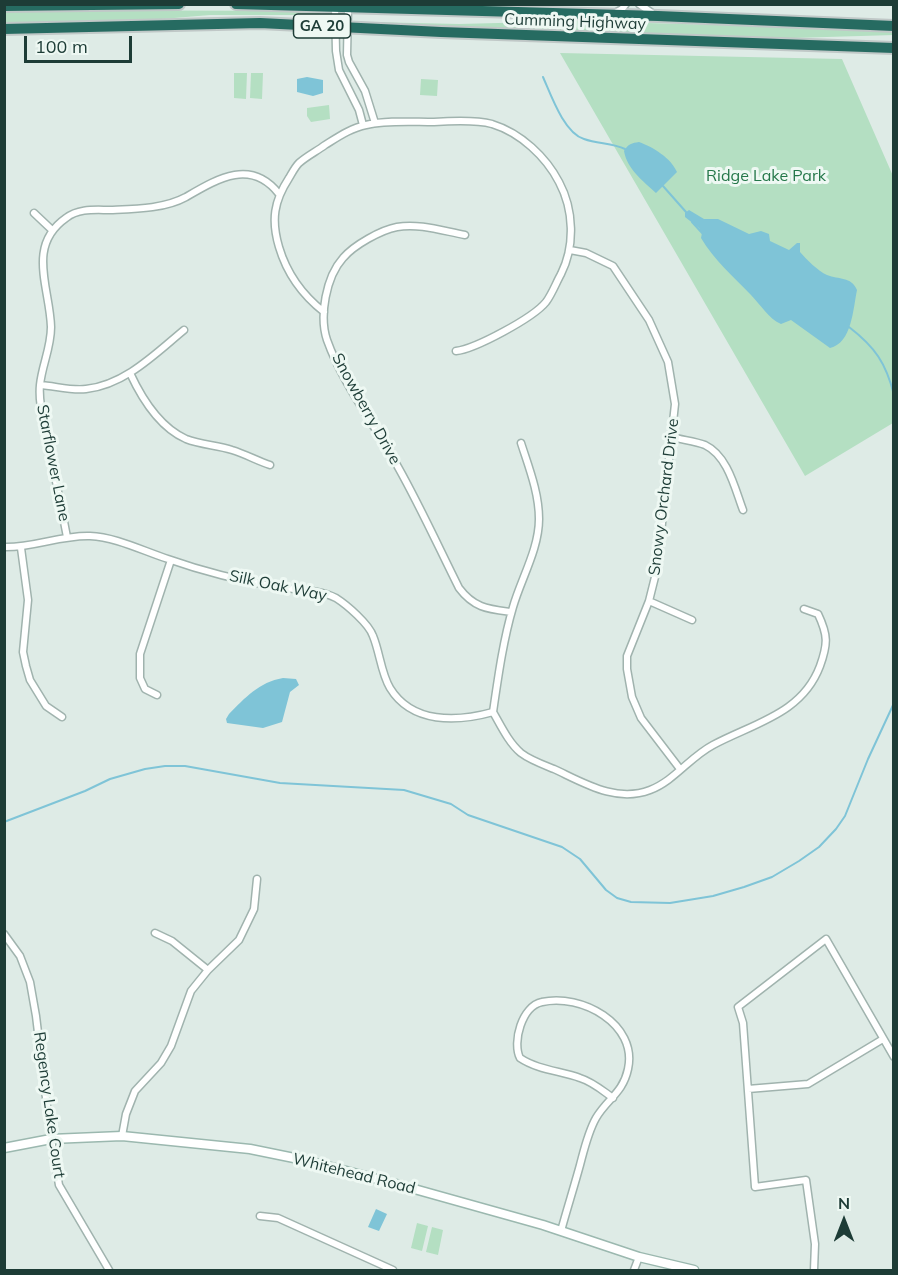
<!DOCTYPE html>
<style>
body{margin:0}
#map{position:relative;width:898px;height:1275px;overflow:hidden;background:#deebe6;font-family:Mulish,sans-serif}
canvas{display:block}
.frame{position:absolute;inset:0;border:6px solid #1d3c36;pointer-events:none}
.north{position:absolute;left:814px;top:1191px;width:60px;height:60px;-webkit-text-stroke:4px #eef8f3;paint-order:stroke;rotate:0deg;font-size:16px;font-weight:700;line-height:24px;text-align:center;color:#1d3c36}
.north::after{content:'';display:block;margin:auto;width:21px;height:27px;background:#1d3c36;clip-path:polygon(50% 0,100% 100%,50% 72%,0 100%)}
.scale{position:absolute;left:24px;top:36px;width:108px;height:27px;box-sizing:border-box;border:3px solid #1d3c36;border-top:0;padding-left:8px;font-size:18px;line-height:21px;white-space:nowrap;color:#1d3c36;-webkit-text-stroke:4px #eef8f3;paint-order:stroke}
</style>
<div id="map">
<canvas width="898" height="1275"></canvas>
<div class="frame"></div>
<div class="north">N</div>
<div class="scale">100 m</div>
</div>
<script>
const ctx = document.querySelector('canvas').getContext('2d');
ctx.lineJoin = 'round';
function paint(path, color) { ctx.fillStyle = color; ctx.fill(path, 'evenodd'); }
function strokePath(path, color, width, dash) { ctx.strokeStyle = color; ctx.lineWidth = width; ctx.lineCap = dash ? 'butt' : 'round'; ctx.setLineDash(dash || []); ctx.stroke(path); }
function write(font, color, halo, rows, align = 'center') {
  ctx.font = font + ' Mulish,sans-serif'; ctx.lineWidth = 6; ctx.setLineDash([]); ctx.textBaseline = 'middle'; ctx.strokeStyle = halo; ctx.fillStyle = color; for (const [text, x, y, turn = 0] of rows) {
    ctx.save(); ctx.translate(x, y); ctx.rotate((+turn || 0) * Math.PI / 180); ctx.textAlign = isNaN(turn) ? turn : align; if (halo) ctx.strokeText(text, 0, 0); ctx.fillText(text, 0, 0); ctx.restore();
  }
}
const green = new Path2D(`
 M 4,10 L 319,11 L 320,15 L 210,15 L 102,24 L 5,25 Z
 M 577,21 L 893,30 L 894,35 L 760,39 L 368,26 L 368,22 L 459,24 Z
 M 560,53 L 842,59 L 893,176 L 893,423 L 805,476 Z
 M 234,73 L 247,73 L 246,99 L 234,98 Z
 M 251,73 L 263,73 L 262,99 L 250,98 Z
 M 421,79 L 438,80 L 437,96 L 420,95 Z
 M 329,105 L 330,119 L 311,122 L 307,116 L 307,108 Z
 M 417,1223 L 428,1226 L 422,1251 L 411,1248 Z
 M 432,1227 L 443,1230 L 438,1255 L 426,1252 Z`);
const water = new Path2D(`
 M 307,77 L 323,80 L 323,93 L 313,96 L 297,92 L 297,79 Z
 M 639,142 C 653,147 671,158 677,172 L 656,193 C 643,181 627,169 624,151 C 628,144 632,143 639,142 Z
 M 689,210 L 704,219 L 718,219 L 749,234 L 761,231 L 769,234 L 770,241 L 789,250 L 797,243 L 800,243 L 800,252 C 806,259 818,271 827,275 C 839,280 851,276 857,290 C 853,309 852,343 830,348 L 791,320 L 781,324 C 769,319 760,304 751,295 C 733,276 714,260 701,238 L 702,233 L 699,228 L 685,217 L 685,213 Z
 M 283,678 L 296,679 L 299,685 L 290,692 L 282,722 L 263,728 L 227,723 L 226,719 L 229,714 C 245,698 259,682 283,678 Z
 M 376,1209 L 387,1214 L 379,1231 L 368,1227 Z`);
const stream = new Path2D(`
 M 543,77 C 551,95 564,133 584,139 C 598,144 612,143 625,149
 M 663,186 L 686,212
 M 692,222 L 703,234
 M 849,327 C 875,347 886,363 894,395
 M 4,822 L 85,791 L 110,779 L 145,769 L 165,766 L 185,766 L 280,783 L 404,790 L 451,804 L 468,815 L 562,847 L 580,859 L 606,890 L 617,898 L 631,902 L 670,903 L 713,896 L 744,887 L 772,877 L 799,861 L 819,847 L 836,829 L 845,816 L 868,759 L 894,703`);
const street = new Path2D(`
 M 639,4 L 652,13
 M 335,7 L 336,51 L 339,70 L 359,110 L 363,125
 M 348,8 L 347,55 L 349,62 L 365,91 L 375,123
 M 615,13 L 622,9 L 626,4
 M 34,213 L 52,230
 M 465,235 C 443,231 419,223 397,227 C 381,230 354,245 343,258 C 326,277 319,316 327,340 C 343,385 375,425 398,467 C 420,506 439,548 459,588 C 474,608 488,609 511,612
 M 570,250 L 586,253 L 613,266 L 649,320 L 668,362 L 675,404 L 657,569 L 649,601 L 627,656 L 627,669 L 632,697 L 641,718 L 680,769
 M 324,312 C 301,294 287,274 279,247 C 271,220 274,201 289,178 C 292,173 295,167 299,163 C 307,156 317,151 325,145 C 338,137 351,128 366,125 C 387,120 412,122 434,122 C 450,121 477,120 492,124 C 521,133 546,157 559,182 C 574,210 575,246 561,274 C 556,283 552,294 546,302 C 533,318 475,349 456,351
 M 130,373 C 142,399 159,427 186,439 C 201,445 217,445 232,450 C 245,454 258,461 270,465
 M 40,385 C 55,386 72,391 86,389 C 125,385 156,353 184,330
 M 672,437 C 682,440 695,441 705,445 C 728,456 735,489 743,510
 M 521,443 C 529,468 539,493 539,519 C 539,549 521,579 513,607 C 503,641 498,678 493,712 C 501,726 509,743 521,753 C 530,760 544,765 554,769 C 584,783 616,803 650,790 C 674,781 690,757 713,745 C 754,723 802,714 820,666 C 828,644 828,635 818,614 L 804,609
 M 67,537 C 61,506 55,475 48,444 C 45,425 38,404 40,385 C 42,365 51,348 51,327 C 50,288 26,246 66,218 C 79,208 95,210 110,210 C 134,209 164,209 186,197 C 217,179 251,158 279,194
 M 4,547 C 33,548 60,535 90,536 C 116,537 143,551 168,559 C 202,571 242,581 278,587 C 297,590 318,589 336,598 C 347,605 369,624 373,636 C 380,653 381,673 390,688 C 412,724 457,722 493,712
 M 21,548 L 28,600 L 23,652 L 26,666 L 30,680 L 46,706 L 62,717
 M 649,601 L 692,620
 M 157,695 L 145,689 L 140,678 L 140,654 L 171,560
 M 155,933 L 172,941 L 208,970
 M 4,934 L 20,956 L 30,982 L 36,1016 L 51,1139 L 59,1185 L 109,1270
 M 748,1089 L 808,1084 L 883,1039
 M 122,1136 L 126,1114 L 135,1091 L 161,1063 L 171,1046 L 191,991 L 208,970 L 239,940 L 254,909 L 257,879
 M 260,1216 L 278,1218 L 393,1270
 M 561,1231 C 567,1209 574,1187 580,1165 C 584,1150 588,1132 596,1118 C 607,1099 623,1093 628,1069 C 638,1024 581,993 542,1002 C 522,1006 512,1042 520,1058 C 538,1070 561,1071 580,1078 C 593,1082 603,1091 613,1098
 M 634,1270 L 639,1257
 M 814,1270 L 815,1244 L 806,1180 L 755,1187 L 743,1023 L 738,1007 L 826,939 L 894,1057`);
const secondary = new Path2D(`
 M 4,1148 L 51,1139 L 122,1136 L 250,1149 L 304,1160 L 400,1185 L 543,1225 L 639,1257 L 694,1270`);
const highway = new Path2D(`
 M 236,4 L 658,16 L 894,26
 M 4,6 L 179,4
 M 4,29 L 260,23 L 441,32 L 894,48`);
const shields = [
 [322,26,57]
];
const shieldNames = [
 ["GA 20",322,26]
];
const streetNames = [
 ["Cumming Highway",575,22,2],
 ["Snowberry Drive",366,409,61],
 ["Starflower Lane",53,463,79],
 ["Snowy Orchard Drive",664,497,-83],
 ["Silk Oak Way",278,586,12],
 ["Regency Lake Court",49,1105,82],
 ["Whitehead Road",354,1174,14]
];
const parkNames = [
 ["Ridge Lake Park",766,176]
];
paint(green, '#b4dfc2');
paint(water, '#7fc4d7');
strokePath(stream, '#7fc4d7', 2);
strokePath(street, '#a0b3ae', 9);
strokePath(secondary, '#9bb8af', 11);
strokePath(highway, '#c0c8c7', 14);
strokePath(street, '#fff', 6);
strokePath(secondary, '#fff', 8);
strokePath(highway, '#266b61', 10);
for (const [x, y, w] of shields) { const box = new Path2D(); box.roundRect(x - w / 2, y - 12, w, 24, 4.5); ctx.fillStyle = '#eef8f3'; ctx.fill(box); strokePath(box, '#1d3c36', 1.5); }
write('bold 15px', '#1d3c36', null, shieldNames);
write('16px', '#1d3c36', '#eef8f3', streetNames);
write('16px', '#247749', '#eef8f3', parkNames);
</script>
